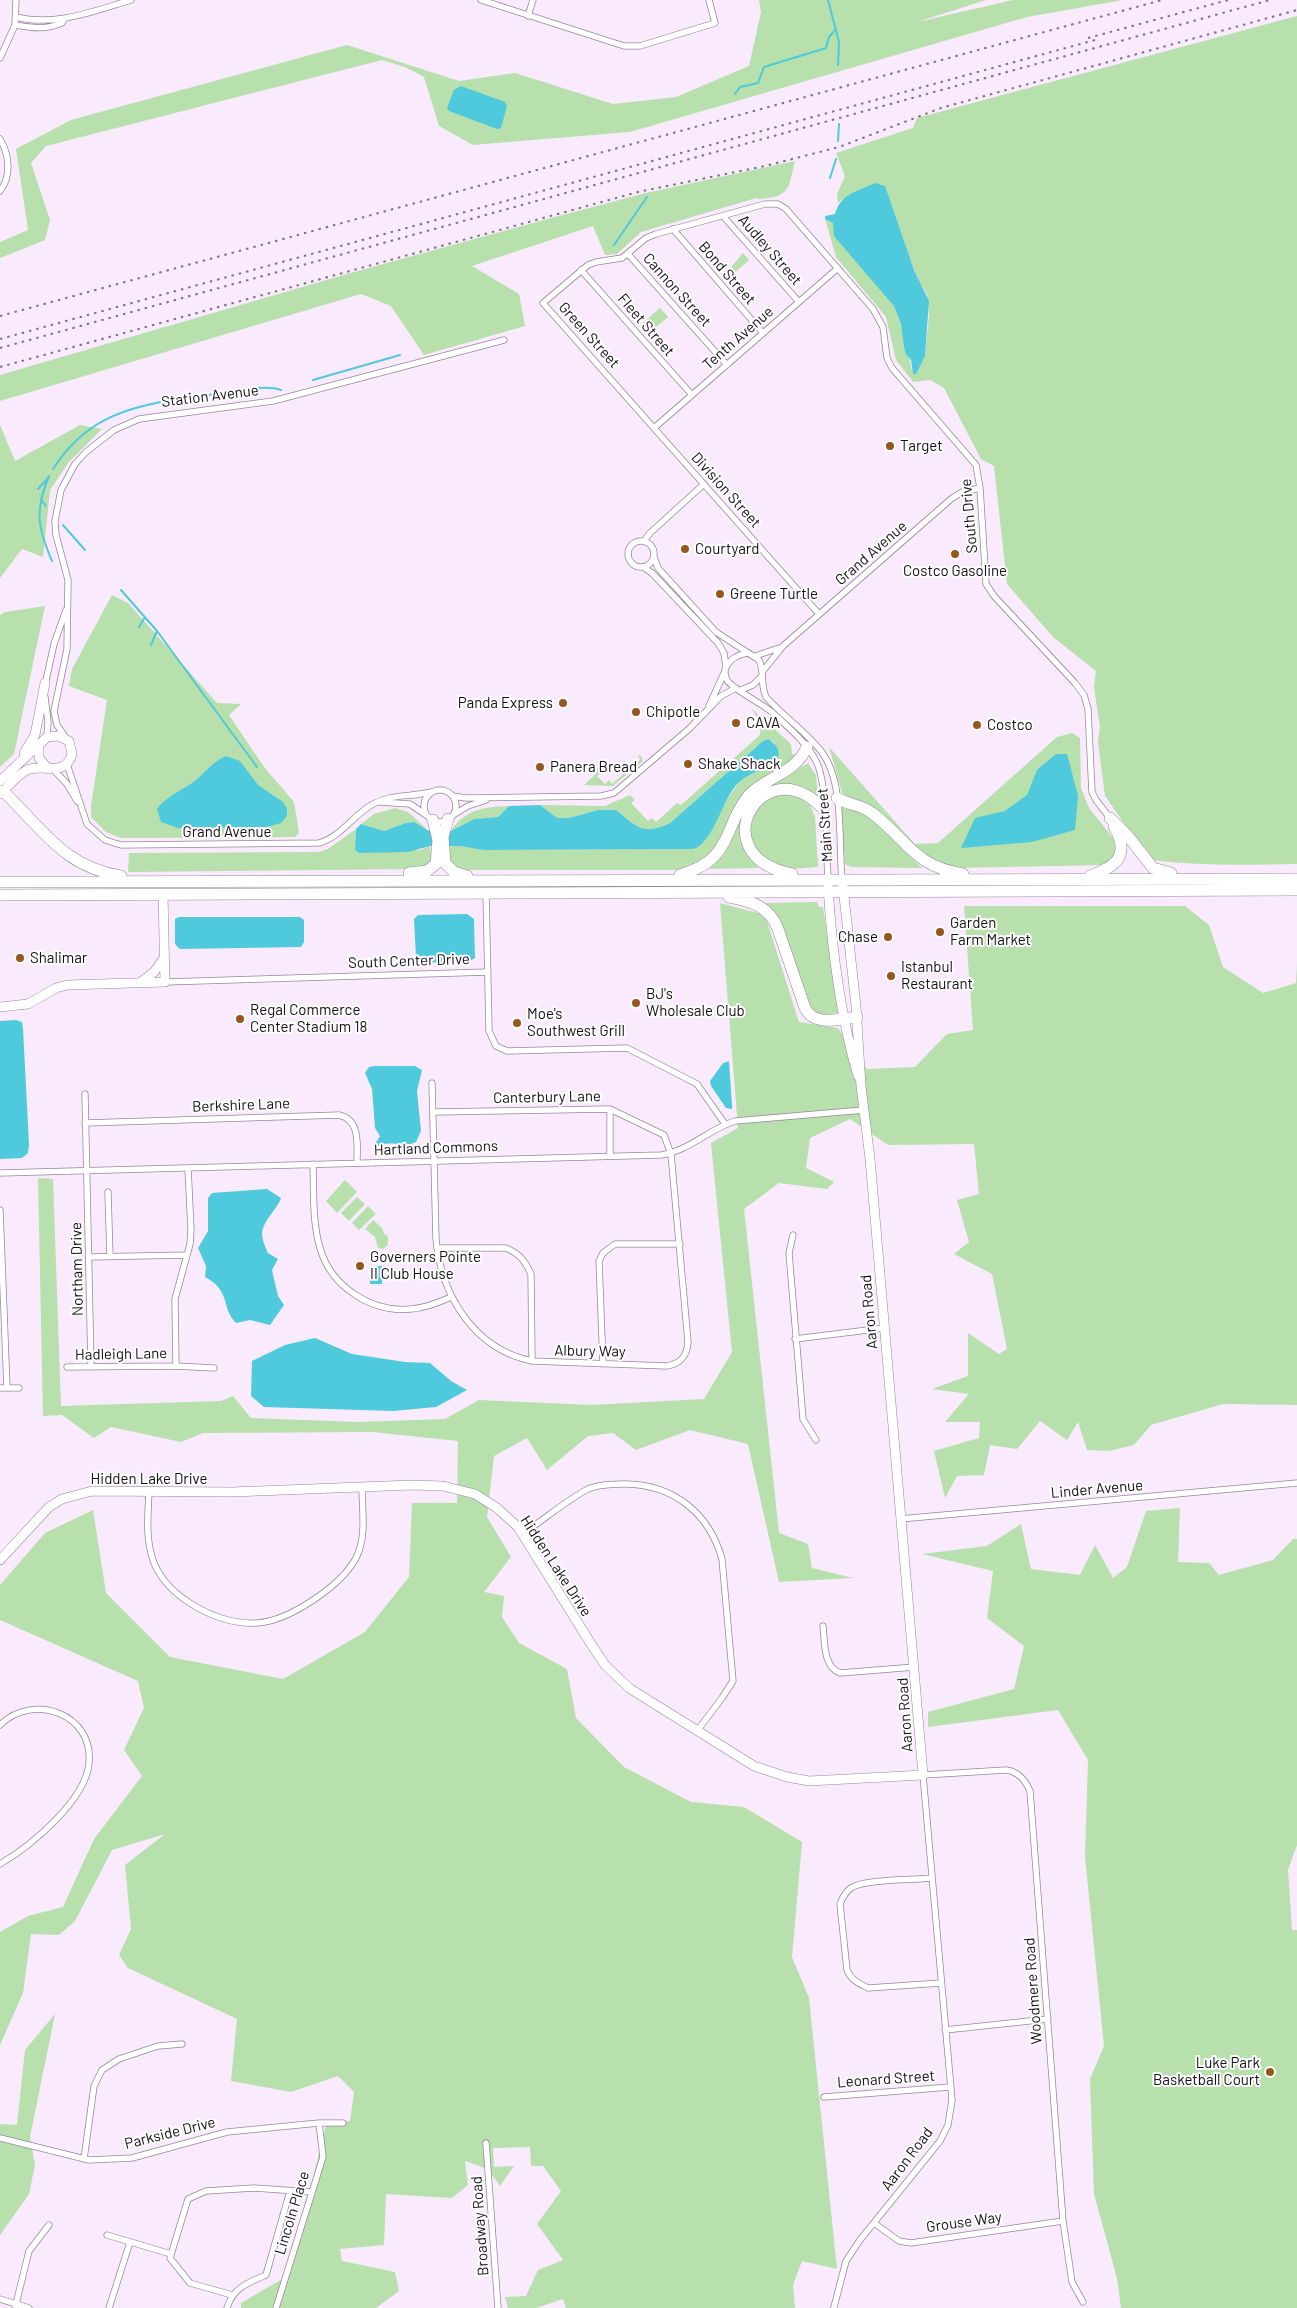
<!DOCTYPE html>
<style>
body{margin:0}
canvas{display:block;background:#f9eafd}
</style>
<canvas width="1297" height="2308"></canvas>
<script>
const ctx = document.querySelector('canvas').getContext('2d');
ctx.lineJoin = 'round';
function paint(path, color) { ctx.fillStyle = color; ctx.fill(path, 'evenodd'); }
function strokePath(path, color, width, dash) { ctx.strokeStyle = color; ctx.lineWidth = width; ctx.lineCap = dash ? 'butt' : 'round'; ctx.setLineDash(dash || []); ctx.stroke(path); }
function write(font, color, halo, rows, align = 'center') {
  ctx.font = font + ' Barlow,sans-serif'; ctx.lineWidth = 4; ctx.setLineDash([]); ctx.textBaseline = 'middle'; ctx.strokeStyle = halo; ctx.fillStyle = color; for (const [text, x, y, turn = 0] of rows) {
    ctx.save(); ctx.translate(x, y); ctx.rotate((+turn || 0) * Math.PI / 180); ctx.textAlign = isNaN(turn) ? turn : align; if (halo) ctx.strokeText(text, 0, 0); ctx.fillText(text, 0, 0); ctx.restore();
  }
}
const green = new Path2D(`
 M 759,0 L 986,0 L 917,22 L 1013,0 L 1123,0 L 1027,17 L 630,132 L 473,145 L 439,126 L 424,77 L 405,67 L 382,60 L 46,146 L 31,163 L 50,220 L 45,240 L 0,258 L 0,242 L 28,230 L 16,149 L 71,120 L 347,45 L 459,81 L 515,73 L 613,104 L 676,97 L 749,66 L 761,12 Z
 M 1297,16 L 1297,864 C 1247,865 1199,866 1150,860 L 1105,796 L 1098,742 L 1100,727 L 1094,687 L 1096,671 L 1053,637 L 1007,584 L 994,466 L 981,459 L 944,388 L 930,380 L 913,382 L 896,360 L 886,317 L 836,257 L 825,219 L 833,223 L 894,306 L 901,324 L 913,374 L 925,356 L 929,315 L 927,294 L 920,283 L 906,250 L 844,198 L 838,203 L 837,194 L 845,176 L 836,153 L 913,128 L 917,118 Z
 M 795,161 C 789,182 792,195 768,198 C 763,198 761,200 756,198 L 641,232 L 617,254 L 605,255 L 593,226 L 472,266 L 519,294 L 525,326 L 424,355 L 391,306 L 361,294 L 0,401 L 0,375 L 347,274 L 551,218 L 646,193 Z
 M 743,253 L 749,260 L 732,275 L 732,266 Z
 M 660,308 L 668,317 L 650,332 L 642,324 Z
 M 0,425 L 15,461 L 80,425 L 102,429 L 69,462 L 50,490 L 43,557 L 22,549 L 0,578 Z
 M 112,595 L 128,603 L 217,703 L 241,704 L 229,715 L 264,767 L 294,802 L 299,833 L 295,837 L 121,838 L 106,832 L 91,817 L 91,806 L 107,700 L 69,686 L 72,669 Z
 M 45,606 L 14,754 L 0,767 L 0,615 L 5,612 Z
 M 751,708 L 791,744 L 792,754 L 796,755 L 789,765 L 765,779 L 706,862 L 686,870 L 463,870 L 453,867 L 446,858 L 446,846 L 460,846 L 483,850 L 694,849 L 739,782 L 745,777 L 771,765 L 774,743 L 769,739 L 763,741 L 670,823 C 643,836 637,827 616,810 L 598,810 L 569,818 L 557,818 L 540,805 L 605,806 L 630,795 L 635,800 L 631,803 L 648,821 L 652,818 L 656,822 L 677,803 L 681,805 L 760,735 L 761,723 Z
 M 1072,733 L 1080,738 L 1081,788 L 1089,808 L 1117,843 L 1116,854 L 1108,865 L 954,868 C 941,864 927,859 916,850 C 893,831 874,799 843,796 L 829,747 L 915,844 L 938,843 L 1057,737 Z
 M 638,755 L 641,756 L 643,761 L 613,786 L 584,785 L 596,774 L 597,767 L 602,772 L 597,776 L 605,784 L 609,780 L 612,784 L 640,760 Z
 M 808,763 L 816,775 L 818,797 L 804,787 L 770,785 Z
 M 792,793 L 808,800 L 815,817 L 818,867 C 804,868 788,871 775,866 C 751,856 739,819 762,802 C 772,796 781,794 792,793 Z
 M 509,806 L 498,817 L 474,819 L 451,831 C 465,809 484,807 509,806 Z
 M 841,807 L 868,814 L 922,868 L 851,867 L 845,864 Z
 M 395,808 L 408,812 L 429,831 L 414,822 L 406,823 L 384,831 L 361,824 L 374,814 Z
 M 742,813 L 744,850 L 758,868 L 709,869 L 723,855 Z
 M 356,829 L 355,850 L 420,850 L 430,846 L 432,863 L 418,869 L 128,872 L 129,853 L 319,852 L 328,849 Z
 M 817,902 L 819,907 L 823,907 L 839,1013 L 818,1015 L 808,1009 L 780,922 L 765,903 Z
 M 720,903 L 765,915 L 799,1022 L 838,1028 L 867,1069 L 915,1067 L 947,1034 L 973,1030 L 964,906 L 1185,906 L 1209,925 L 1223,967 L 1263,993 L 1296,983 L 1297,964 L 1297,1405 L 1223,1404 L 1151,1425 L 1134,1445 L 1109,1451 L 1087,1450 L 1078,1422 L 1067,1440 L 1040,1421 L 1017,1449 L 990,1445 L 984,1475 L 957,1476 L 945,1498 L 934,1451 L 979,1438 L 980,1422 L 945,1422 L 969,1394 L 932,1389 L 968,1376 L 968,1333 L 999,1354 L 1007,1349 L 992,1274 L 954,1254 L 969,1242 L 957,1200 L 979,1194 L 974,1144 L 888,1145 L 850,1119 L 810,1138 L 806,1168 L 834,1182 L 827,1189 L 779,1183 L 744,1209 L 779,1533 L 808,1544 L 812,1568 L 853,1578 L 779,1582 L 748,1444 L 690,1430 L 636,1450 L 613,1433 L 588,1436 L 547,1470 L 527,1438 L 494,1456 L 487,1517 L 511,1557 L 484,1592 L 504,1596 L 502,1617 L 519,1643 L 567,1669 L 576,1718 L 624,1767 L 691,1802 L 744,1807 L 802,1842 L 792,1957 L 809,1998 L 837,2269 L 802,2261 L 793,2285 L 795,2308 L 566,2308 L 563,2299 L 536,2308 L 508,2308 L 505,2297 L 526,2296 L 538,2270 L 563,2260 L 537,2224 L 561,2191 L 543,2166 L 531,2166 L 530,2147 L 493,2148 L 494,2167 L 514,2166 L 500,2186 L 488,2169 L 465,2161 L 468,2185 L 452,2198 L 386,2194 L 384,2245 L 340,2249 L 342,2261 L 395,2272 L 399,2291 L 376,2308 L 241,2308 L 241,2303 L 289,2275 L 327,2121 L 350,2121 L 354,2092 L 338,2076 L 291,2092 L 231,2081 L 237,2019 L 128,1968 L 119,1955 L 131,1929 L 125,1865 L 165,1834 L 112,1850 L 75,1921 L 59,1935 L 31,1934 L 23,1993 L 0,2045 L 0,1932 L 28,1916 L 63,1907 L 94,1839 L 142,1776 L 124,1750 L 144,1708 L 138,1681 L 0,1620 L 0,1585 L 45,1533 L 93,1510 L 106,1593 L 170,1657 L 283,1679 L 365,1632 L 409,1577 L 412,1503 L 457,1503 L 458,1441 L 372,1432 L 203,1433 L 181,1442 L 111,1427 L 94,1438 L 62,1415 L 43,1416 L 38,1178 L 53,1179 L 61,1406 L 221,1401 L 233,1396 L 251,1418 L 357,1422 L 445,1419 L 479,1400 L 592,1405 L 704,1399 L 732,1352 L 711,1143 L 738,1128 Z
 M 345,1180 L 357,1192 L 337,1213 L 326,1201 Z
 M 357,1197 L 365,1204 L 349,1221 L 341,1213 Z
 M 368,1206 L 376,1214 L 359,1230 L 352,1223 Z
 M 373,1220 L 382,1228 L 384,1234 L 388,1236 L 388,1245 L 383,1249 L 378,1248 L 375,1237 L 365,1229 Z
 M 1180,1508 L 1178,1562 L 1209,1563 L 1219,1575 L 1273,1560 L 1293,1539 L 1297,1539 L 1297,1845 L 1288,1870 L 1292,1930 L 1297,1930 L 1297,2308 L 1121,2308 L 1117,2278 L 1094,2194 L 1090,2079 L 1104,2046 L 1085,1857 L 1088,1760 L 1058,1710 L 928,1727 L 928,1712 L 1014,1689 L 1024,1646 L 987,1618 L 993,1571 L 922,1554 L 987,1546 L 1021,1524 L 1031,1569 L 1080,1575 L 1095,1545 L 1113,1578 L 1127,1567 L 1146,1511 Z
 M 55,2014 L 30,2137 L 35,2165 L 29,2194 L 0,2235 L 0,2124 L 17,2125 L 25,2050 Z`);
const water = new Path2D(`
 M 461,86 L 505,102 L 507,106 L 501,128 L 497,129 L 449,111 L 447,108 L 454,90 Z
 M 875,183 L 885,186 L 914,270 L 929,301 L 925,356 L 916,374 L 913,374 L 911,360 L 906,354 L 904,347 L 901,324 L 894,306 L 839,242 L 834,236 L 833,223 L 825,219 L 825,216 L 835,214 C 841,193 857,192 875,183 Z
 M 769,739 L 777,747 L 779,755 L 776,761 C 763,771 745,773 734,788 C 721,805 713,841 694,849 L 483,850 L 460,846 L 430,846 L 408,852 L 359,853 L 355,850 L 356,829 L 361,824 L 384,831 L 406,823 L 414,822 L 429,831 L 451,831 L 474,819 L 498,817 L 509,806 L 540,805 L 557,818 L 569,818 L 598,810 L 616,810 C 637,827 643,836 670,823 L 763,741 Z
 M 1056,754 L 1067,754 L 1078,796 L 1075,830 L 1032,842 L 961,848 L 975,818 L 1005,811 L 1027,795 L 1037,770 Z
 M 226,756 L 240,761 L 258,785 L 283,802 L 287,808 L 287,816 L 281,823 L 267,827 L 178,828 L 161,822 L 157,809 C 167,796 179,792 192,783 C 205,774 210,763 226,756 Z
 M 467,914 L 474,919 L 475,958 L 470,961 L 421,963 L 416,958 L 414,919 L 418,915 Z
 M 179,917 L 300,917 L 304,920 L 304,942 L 301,947 L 180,949 L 175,944 L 175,919 Z
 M 16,1020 L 22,1022 L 23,1029 L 29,1144 L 28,1153 L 22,1158 L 0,1159 L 0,1021 Z
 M 729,1061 L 732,1105 L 732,1109 L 726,1108 L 711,1086 L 710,1081 L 723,1063 Z
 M 375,1066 L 415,1066 L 422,1070 L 417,1091 L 421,1131 L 416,1142 C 403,1148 390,1140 378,1146 L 375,1144 L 380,1136 L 375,1128 L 372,1089 L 365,1073 L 369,1067 Z
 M 267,1189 L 281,1198 C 277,1210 263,1220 262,1234 C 262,1240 266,1248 268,1253 L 278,1259 L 272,1270 L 278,1296 L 284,1305 L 270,1325 L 250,1320 L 236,1323 C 220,1306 232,1292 205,1277 L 206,1266 L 198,1248 L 208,1231 L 208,1198 L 212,1193 Z
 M 373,1266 L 382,1266 L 382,1284 L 370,1284 L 370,1278 L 373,1278 Z
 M 315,1338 L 352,1354 L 405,1362 L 430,1363 L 451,1381 L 467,1390 L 436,1407 L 393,1411 L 264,1407 L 251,1396 L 252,1361 L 285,1345 Z`);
const stream = new Path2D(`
 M 828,0 L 839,42 L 838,65
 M 735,94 L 740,87 L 758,83 L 764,67 L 826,48 L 829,37 L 836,29
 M 838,141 L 839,124
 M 830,178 L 836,159
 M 614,245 L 647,197
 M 313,380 L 400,355
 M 197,397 C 217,394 264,383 281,390
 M 53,469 C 84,421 122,408 177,399
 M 49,476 C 34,511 38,528 52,561
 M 38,489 L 48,478
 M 42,501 L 46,506
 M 63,525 L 85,550
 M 121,590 L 157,631 L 257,767
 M 139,627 L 145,617
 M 151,645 L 157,631`);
const street = new Path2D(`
 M 481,0 L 624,46 L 640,46 L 715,23 L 709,0
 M 528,16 L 533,0
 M 16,17 C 55,27 94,11 131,0
 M 15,25 C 33,28 45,30 62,23 L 64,19
 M 0,58 L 15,25 L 16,0
 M 0,139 C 9,154 12,176 0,191
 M 723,216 L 799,302
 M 673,229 L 763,333
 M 628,254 L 727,365
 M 581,270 L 692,395
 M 654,428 L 838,268
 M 644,541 L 650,533 L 704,484
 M628 554a13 13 0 1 1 26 0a13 13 0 1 1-26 0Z
 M 654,557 L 658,568 L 716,632 L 759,660 C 765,672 760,685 766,697 C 783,716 805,731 821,751 C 845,782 838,841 842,879
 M 643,567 L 652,573 L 718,643 L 724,653 L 726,667
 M 819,614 L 543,303 L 588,265 L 596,262 L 622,258 L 646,238 L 656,234 L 765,204 L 778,204 L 786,209 L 873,309 L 883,327 L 887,358 L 892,368 L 976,465 L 980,488 L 986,584 L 994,596 L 1075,683 L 1084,695 L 1088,709 L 1092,792 L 1096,800 L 1110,818
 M 749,653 C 736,654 719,665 727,680 C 732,689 763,704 773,713 C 788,727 807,743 816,761 C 828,784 826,850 828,879
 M 755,656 L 779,648
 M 762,672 L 783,646 L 951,499 L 962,492 L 980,488
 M 45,685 L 54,644 L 66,610
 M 741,690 L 753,685 L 761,677
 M 45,697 L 48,722 L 47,737
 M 709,706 L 725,671
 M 66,738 L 57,725 L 54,711 L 67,649 L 68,580 L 56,535 L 55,521 L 61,490 L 75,464 L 86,452 L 114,430 L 139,419 L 273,401 L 504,340
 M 67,764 L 87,824 L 105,840 L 121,845 L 319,843 C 341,837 353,815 373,804 C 391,794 411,797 431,792
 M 53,769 L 67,784 L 77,801
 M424 806a16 16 0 1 1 32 0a16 16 0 1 1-32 0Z
 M 453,796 L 466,798 L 601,796 L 614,793 L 690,728 L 721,696 L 736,688
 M 379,802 L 410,804 L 426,815
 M 453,815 L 468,806 L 486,800
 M 486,893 L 489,1031 L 496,1046 L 507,1051 L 627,1048 L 697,1084 L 725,1124
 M 165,982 L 488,972
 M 432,1083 L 436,1239 C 441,1294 473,1349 532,1361 L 666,1366 C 680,1364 687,1357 688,1342 L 671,1154 L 664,1135 L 610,1109 L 434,1112
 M 85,1094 L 91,1367
 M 610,1109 L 610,1156
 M 85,1123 L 339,1115 C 361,1120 357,1145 357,1163
 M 313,1164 C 314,1192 312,1221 320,1248 C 331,1287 372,1313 411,1309 C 425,1308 438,1303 451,1297
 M 0,1173 L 661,1155 C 689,1151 709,1129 735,1121 L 864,1110
 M 108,1192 L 110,1257
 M 0,1210 L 7,1388
 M 793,1235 L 789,1253 L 803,1419 L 816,1440
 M 437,1248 L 506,1248 C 520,1254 525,1261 531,1274 L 532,1361
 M 90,1257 L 186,1255
 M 795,1339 L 884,1328
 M 603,1364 L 599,1261 L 603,1253 L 615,1244 L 680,1244
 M 176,1366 L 175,1299 L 190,1244 L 191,1230 L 188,1168
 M 67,1367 L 176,1366 L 214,1368
 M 0,1388 L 19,1388
 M 149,1491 C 148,1516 145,1539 154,1563 C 169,1599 219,1625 257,1623 C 289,1621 341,1586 356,1558 C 367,1537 362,1510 362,1487
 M 900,1519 L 1297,1483
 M 522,1534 C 544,1520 565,1501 588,1489 C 599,1484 614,1484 626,1484 C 674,1485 709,1513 722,1559 L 733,1681 L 722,1698 L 697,1731
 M 823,1626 C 825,1643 823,1666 840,1673 L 915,1667
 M 0,1725 C 33,1692 94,1714 89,1763 C 86,1800 31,1846 0,1864
 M 932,1878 C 914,1880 864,1879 851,1888 C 845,1892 842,1899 840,1904 L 847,1970 C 851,1980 858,1983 868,1988 L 941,1983
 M 945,2030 L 1048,2019
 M 824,2097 L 950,2087
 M 0,2138 L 89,2160 L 132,2158 L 227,2132 L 319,2123 L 343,2123
 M 486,2143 L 498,2308
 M 84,2159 L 94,2086 L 102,2070 L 119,2059 L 158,2046 L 182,2044
 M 874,2223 L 899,2241 L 911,2243 L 1063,2221
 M 107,2235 L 171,2254
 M 232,2295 L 190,2283 L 170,2258 L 188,2199 L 206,2191 L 254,2188 L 312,2192
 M 0,2299 L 29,2308
 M 834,2307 L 846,2261 L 860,2240 L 940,2141 L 948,2125 L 952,2100 L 923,1775 L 1006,1770 C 1019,1772 1025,1780 1030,1791 L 1063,2221 L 1072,2282 L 1083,2302
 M 15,2308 L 29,2251 L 49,2225
 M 109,2308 L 130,2242
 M 227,2308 C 233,2288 247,2283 266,2275 L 290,2191
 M 276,2308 L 323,2157 L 319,2123`);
const secondary = new Path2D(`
 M 39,744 L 39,758 L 48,769
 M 24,753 L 35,735 L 45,683
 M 0,781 L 47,737 L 58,736 L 69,741 L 72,754 C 65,778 44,763 27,770 C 17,775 8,787 0,794
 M 828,887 C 832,950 840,1015 858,1076
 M 141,982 L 154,972 L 164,958
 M 0,1007 L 28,1004 L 56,988 L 67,985 L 165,982 L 163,894
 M 0,1560 L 49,1507 L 62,1499 L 92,1491 L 232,1492 L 412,1485 L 443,1486 L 475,1494 L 497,1508 L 518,1527 L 591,1644 L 605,1665 L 629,1688 L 754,1766 L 787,1777 L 809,1781 L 923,1775 L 870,1159 L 861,1086 L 856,1006 L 843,887`);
const highway = new Path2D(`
 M 0,791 L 6,794 C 45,832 65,867 121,876
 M 837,798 C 848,805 861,804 872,813 C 908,840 913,866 963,874
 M 1110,818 L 1127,835 L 1153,868 L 1171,873
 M 448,819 L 443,837 L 445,863 L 454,872 L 467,876
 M 409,873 L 427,871 L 436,864 L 438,840 L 433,820
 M 792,874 C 698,855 765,744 824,810
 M 680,875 C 716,864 721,851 735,818 C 739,810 743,802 749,795 C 767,776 795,774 807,747
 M 1090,876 C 1118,866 1130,855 1114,826
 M 0,882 L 1297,879
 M 0,895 L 1297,890
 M 729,897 C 751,901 769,906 778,929 L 805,1008 C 814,1027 840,1019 857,1017`);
const rail = new Path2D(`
 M 1088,38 L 1228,0
 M 0,316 L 1162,0
 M 0,339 L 1095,40
 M 0,348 L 1270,0
 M 0,367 L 638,192 L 765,166 L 839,147 L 941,108 L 1297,10`);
const markers = [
 [890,446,5,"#96561e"],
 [685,549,5,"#96561e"],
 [955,554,5,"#96561e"],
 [720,594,5,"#96561e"],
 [563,703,5,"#96561e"],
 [636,712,5,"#96561e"],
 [736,723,5,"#96561e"],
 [977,725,5,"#96561e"],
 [688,764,5,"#96561e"],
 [540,767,5,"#96561e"],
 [940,932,5,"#96561e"],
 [888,937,5,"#96561e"],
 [20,958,5,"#96561e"],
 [891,976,5,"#96561e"],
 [636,1003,5,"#96561e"],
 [240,1019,5,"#96561e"],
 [517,1023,5,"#96561e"],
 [360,1266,5,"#96561e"],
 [1270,2072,5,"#96561e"]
];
const streetNames = [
 ["Audley Street",770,250,49],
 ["Bond Street",727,273,49],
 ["Cannon Street",677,290,48],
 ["Fleet Street",646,325,49],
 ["Green Street",589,335,48],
 ["Tenth Avenue",738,338,-41],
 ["Station Avenue",210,396,-7],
 ["Division Street",726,490,48],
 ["South Drive",969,516,-95],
 ["Grand Avenue",871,553,-41],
 ["Main Street",825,825,-94],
 ["Grand Avenue",227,832],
 ["South Center Drive",409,961,-2],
 ["Canterbury Lane",547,1097,-1],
 ["Berkshire Lane",241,1105,-2],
 ["Hartland Commons",436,1148,-2],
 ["Northam Drive",77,1269,-91],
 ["Aaron Road",869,1312,-95],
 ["Albury Way",590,1351,1],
 ["Hadleigh Lane",121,1354,-1],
 ["Hidden Lake Drive",149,1479],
 ["Linder Avenue",1097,1489,-5],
 ["Hidden Lake Drive",556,1566,57],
 ["Aaron Road",905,1715,-94],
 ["Woodmere Road",1033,1991,-94],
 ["Leonard Street",886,2079,-4],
 ["Parkside Drive",170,2133,-14],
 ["Aaron Road",907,2159,-53],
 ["Lincoln Place",292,2213,-73],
 ["Grouse Way",964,2222,-8],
 ["Broadway Road",480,2226,-94]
];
const poiNames = [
 ["Target",900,446],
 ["Courtyard",695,549],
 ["Costco Gasoline",955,571,"center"],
 ["Greene Turtle",730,594],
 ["Panda Express",553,703,"right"],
 ["Chipotle",646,712],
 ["CAVA",746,723],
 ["Costco",987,725],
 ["Shake Shack",698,764],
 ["Panera Bread",550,767],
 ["Garden",950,923],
 ["Farm Market",950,940],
 ["Chase",878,937,"right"],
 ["Shalimar",30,958],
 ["Istanbul",901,967],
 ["Restaurant",901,984],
 ["BJ's",646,994],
 ["Wholesale Club",646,1011],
 ["Regal Commerce",250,1010],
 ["Center Stadium 18",250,1027],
 ["Moe's",527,1014],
 ["Southwest Grill",527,1031],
 ["Governers Pointe",370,1257],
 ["II Club House",370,1274],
 ["Luke Park",1260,2063,"right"],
 ["Basketball Court",1260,2080,"right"]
];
paint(green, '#b7e0ac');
paint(water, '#4ecadc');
strokePath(stream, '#4ecadc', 2);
strokePath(street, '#96869b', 7);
strokePath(secondary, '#96869b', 10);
strokePath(highway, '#96869b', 12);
strokePath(street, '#fff', 5.5);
strokePath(secondary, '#fff', 9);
strokePath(highway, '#fff', 11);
strokePath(rail, '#7d7380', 2, [2.5, 5]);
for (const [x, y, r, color] of markers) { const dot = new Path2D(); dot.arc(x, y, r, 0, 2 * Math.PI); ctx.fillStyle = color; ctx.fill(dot); strokePath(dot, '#fdfdfd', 2); }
write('15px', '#150f16', '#fdfdfd', streetNames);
write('15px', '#150f16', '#fdfdfd', poiNames, 'left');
</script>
